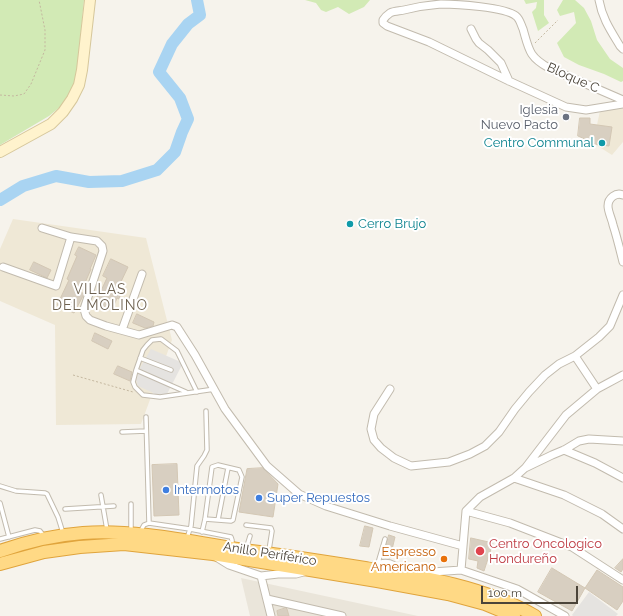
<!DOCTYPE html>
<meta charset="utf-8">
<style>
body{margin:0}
#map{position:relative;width:623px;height:616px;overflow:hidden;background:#f6f3ec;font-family:Raleway,sans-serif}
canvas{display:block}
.scale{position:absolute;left:481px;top:586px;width:97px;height:18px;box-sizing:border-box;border:2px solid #4b4439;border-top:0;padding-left:5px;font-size:12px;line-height:14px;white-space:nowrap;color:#4b4439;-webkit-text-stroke:3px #fff;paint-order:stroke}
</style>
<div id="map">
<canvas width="623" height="616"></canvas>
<div class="scale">100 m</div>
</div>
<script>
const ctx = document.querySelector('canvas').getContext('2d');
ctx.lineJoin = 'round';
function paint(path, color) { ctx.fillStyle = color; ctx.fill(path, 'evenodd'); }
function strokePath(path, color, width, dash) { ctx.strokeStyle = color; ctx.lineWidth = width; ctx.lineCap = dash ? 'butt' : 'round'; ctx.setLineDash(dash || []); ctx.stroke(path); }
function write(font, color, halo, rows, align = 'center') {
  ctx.font = font + ' Raleway,sans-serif'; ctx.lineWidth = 4; ctx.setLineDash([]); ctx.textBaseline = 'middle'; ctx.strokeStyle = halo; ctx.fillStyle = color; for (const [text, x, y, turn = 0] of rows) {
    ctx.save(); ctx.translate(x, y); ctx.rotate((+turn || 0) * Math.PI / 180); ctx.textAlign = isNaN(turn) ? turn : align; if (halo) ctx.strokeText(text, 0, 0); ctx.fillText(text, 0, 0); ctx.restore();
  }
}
const residential = new Path2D(`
 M 241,578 L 418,616 L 250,616 Z`);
const education = new Path2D(`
 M 623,108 L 623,142 L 612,155 L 593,143 L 600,111 Z
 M 13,219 L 146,238 L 172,340 L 141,424 L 56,425 L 55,325 L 0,301 L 0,249 Z`);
const green = new Path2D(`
 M 0,0 L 84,0 L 77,73 L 75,82 L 71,91 L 67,98 L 60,107 L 49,116 L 0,145 Z
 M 305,0 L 370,0 L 364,7 L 349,14 L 338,7 L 326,12 L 321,10 L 316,3 Z
 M 524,0 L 544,0 L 544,15 L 549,23 L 538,31 L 532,12 L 536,8 L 537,2 L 526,4 Z
 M 563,0 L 575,0 L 584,8 L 591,21 L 597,40 L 610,59 L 623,68 L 623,81 L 621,82 L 604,74 L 579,65 L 564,57 L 557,43 L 576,23 L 574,12 L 560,16 L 557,10 Z`);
const parking = new Path2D(`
 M 151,349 L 183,363 L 167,394 L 158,395 L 138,386 L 136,380 L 140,368 Z
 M 589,592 L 618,614 L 616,616 L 573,616 L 572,615 Z`);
const river = new Path2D(`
 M 0,200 L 23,186 L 56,176 L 89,182 L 122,181 L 157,170 L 175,152 L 182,132 L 188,119 L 180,98 L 159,72 L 172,44 L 188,24 L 200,15 L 197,0`);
const building = new Path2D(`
 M 580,118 L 590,118 L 590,124 L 612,127 L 609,146 L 594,144 L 594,143 L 578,136 Z
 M 79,247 L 96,255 L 90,269 L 91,269 L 81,292 L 84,294 L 74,313 L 57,305 L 61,297 L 69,280 L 67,279 L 77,256 L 75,255 Z
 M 111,259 L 128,267 L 118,288 L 122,290 L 119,299 L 117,298 L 112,310 L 95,303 L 98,294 L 99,295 L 107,278 L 103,276 Z
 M 34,262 L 51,270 L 47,278 L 30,270 Z
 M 137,314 L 154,322 L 153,326 L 145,328 L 133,323 Z
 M 95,333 L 112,341 L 108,349 L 92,341 Z
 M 118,366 L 132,372 L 130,381 L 114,374 Z
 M 177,464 L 179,515 L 154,516 L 152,465 Z
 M 263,468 L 278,484 L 273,517 L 239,512 L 247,469 Z
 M 365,526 L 373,528 L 369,547 L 360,546 Z
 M 389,535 L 395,537 L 390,558 L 384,557 Z
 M 471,538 L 493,543 L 484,571 L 477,568 L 478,561 L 469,559 Z
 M 623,559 L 623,569 L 621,572 L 615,568 Z
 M 552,568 L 585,588 L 597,570 L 623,587 L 623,601 L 617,610 L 585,588 L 572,611 L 538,592 Z
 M 286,608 L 287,609 L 289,616 L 278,616 L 277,611 Z`);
const path = new Path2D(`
 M 535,43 L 558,20
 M 0,95 L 14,96 L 24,94 L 31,84 L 45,50 L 45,30 L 39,0
 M 73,375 L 133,392`);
const service = new Path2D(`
 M 140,358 L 171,370
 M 136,370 L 186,392
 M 197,392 L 177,351 L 161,339 L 152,340 L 147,345 L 143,350 L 136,370 L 133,382 L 135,387 L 143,395 L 160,397 L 215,389
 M 146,417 L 149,523
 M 122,432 L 146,431
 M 0,486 L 16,491 L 45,493 L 47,494 L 58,517 L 63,533
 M 101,495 L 107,530
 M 0,503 L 9,537
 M 65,509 L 114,506
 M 218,520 L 228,468
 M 246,525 L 271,528 L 272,531 L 269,550
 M 131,531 L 131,504
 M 140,532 L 144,525 L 149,523 L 190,529 L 231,537 L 232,540 L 232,545
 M 202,532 L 205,519 L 212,467 L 218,465 L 239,470 L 242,477 L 233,520 L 231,521 L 205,519
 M 187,538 L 191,526 L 197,466 L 204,456 L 207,450 L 206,411
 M 0,539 L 35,530 L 40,531 L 44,536
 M 246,549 L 250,536
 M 378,563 L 385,539
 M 372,565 C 383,560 393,559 400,570`);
const minor = new Path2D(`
 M 599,0 C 602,18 611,31 620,46 L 623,49
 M 471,29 L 476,39 L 479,43 L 488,50 L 501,63 L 509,81
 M 623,100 L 549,68 C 529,57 529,50 523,29 C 521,25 520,19 516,16 C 505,7 456,4 441,4 C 428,5 416,7 404,10 C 400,11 394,11 390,13 C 387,15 385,17 383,20 L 383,23 L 387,26 L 429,42 L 509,81 L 566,107 L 586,110 L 623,104
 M 623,195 C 616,192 608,198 608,206 C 608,212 612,219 613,225 C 617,237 620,250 623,262
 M 42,228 L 71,237 L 97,241 L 102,246 L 103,251 L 84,309 L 86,316 L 90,320 L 106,326 L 139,335 L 172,325 L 177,327 L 195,355 L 225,409 L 267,466 L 299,494 L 326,506 L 390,526 L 463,546
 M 3,267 L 56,286 L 71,237
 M 122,330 L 142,274
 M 575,356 L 597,389
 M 390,389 L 374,414 L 371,429 L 374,440 L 381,448 L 394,458 L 411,466 L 449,462 L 470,454 L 485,446 L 499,432 L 515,409 L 529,392 L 545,375 L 559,364 L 575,356 L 599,337 L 610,326 L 623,295
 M 564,450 L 595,463 L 623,478
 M 526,467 L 566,415 L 597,389 L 623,375
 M 514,478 L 564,495 L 602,514 L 623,529
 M 466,511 L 510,523 L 572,547 L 623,580
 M 216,557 L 229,565 L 261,576 L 278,574 L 296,574 L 307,571
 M 461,570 L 466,511 L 480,497 L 514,478 L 525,468 L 552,455 L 564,450 L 579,441 L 589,439 L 623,441
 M 418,573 L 461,570 L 517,589 L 565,616
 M 261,576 L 271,616
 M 267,599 L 342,616`);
const secondary = new Path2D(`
 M 0,152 L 51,124 L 63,112 L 72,99 L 79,85 L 82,70 L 90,0`);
const trunk = new Path2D(`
 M 0,551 C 26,542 55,535 83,533 C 137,529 197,543 251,551 C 289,556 327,562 365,568 C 423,577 484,586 535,616
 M 0,564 L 44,552 L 80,547 L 124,544 L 213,554 L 377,581 L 448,594 L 485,604 L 514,616`);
const markers = [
 [566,117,4,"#6b7280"],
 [602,143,4,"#0f9aa8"],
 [350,224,4,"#0f9aa8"],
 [166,490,4,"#3f7fe0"],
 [259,498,4,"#3f7fe0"],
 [480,551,5,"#e0444e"],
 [444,559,4,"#e8710a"]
];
const streetNames = [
 ["Bloque C",573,78,24],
 ["Anillo Periférico",270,554,9]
];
const worshipNames = [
 ["Iglesia",558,110],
 ["Nuevo Pacto",558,125]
];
const cultureNames = [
 ["Centro Communal",594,143],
 ["Cerro Brujo",358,224,"left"]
];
const shopNames = [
 ["Intermotos",174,490],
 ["Super Repuestos",267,498]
];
const healthNames = [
 ["Centro Oncologico",489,544],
 ["Hondureño",489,559]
];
const foodNames = [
 ["Espresso",436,552],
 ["Americano",436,567]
];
const neighbourhoodNames = [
 ["VILLAS",100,290],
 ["DEL MOLINO",100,306]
];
paint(residential, '#eae5da');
paint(education, '#efe8d6');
paint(green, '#d2eab5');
paint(parking, '#e5e3e0');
strokePath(river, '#a9d4f2', 12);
paint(building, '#d8cfc1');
strokePath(building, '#d3c7b4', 1);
strokePath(service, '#c2bbae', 5.5);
strokePath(minor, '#c2bbae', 9);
strokePath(secondary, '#d6c79b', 12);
strokePath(trunk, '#e0a43c', 14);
strokePath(path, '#c4b79f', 1, [2, 2]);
strokePath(service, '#fff', 3.5);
strokePath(minor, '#fff', 7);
strokePath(secondary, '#fff3cd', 10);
strokePath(trunk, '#ffd985', 12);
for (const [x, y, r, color] of markers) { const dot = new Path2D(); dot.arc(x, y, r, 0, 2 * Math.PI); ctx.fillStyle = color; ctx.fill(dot); strokePath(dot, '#fff', 1.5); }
write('13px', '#4b4439', '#fff', streetNames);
write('13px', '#5b616d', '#fff', worshipNames, 'right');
write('13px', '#0d838f', '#fff', cultureNames, 'right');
write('13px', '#366cbe', '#fff', shopNames, 'left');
write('13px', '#be3a42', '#fff', healthNames, 'left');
write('13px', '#c56008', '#fff', foodNames, 'right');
ctx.letterSpacing = '1px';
write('14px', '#6e6250', '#fff', neighbourhoodNames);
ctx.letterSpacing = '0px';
</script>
